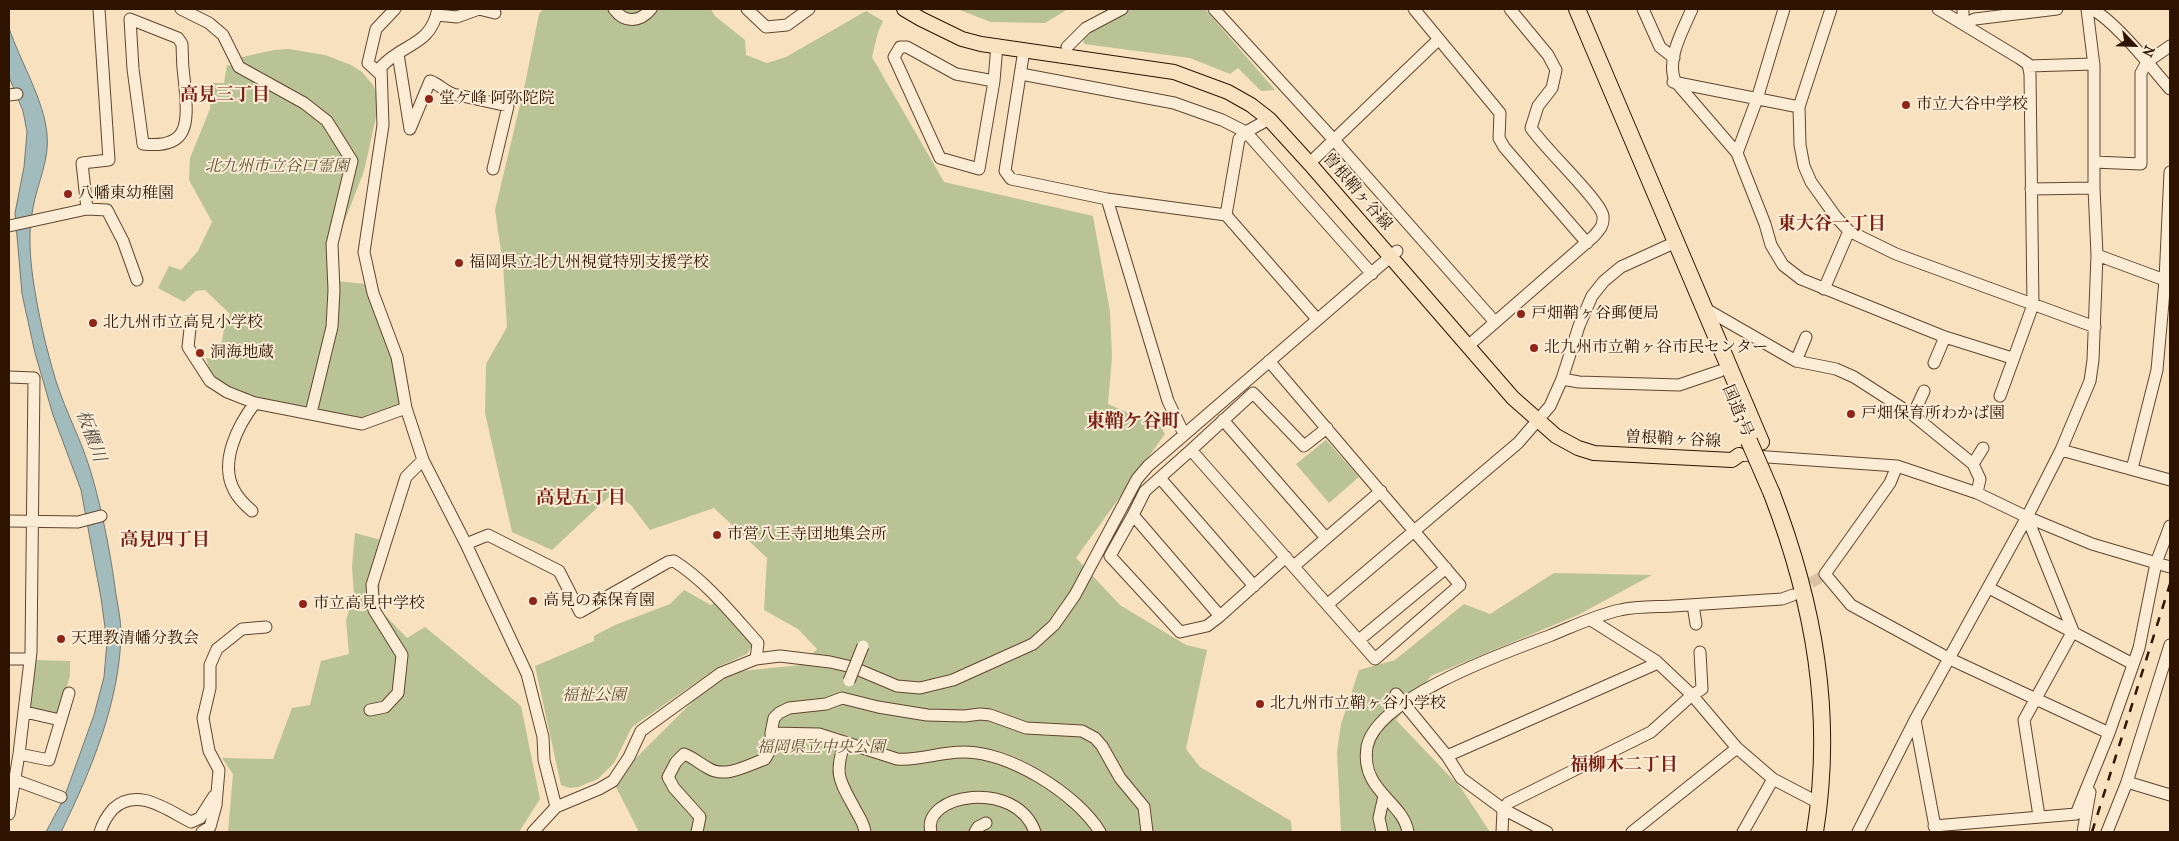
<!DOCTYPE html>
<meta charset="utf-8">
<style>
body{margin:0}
#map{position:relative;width:2179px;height:841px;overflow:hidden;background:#f8e1bf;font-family:"IM FELL French Canon",serif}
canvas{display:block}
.frame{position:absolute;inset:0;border:10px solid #2d1300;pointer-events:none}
.north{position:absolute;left:2109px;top:20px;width:50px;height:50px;-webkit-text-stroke:4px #faecd5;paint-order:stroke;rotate:114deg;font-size:14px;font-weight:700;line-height:20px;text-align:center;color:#2d1300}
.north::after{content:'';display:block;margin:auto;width:18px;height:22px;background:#2d1300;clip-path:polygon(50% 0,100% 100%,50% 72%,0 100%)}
</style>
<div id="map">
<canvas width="2179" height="841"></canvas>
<div class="frame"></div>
<div class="north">N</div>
</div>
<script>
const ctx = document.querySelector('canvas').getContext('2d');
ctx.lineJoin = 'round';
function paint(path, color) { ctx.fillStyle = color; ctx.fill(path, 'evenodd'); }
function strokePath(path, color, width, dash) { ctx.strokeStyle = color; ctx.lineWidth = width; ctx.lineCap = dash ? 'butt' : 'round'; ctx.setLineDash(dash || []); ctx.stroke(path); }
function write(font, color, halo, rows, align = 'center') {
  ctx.font = font + ' "IM FELL French Canon","Noto Serif JP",serif'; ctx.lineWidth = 4; ctx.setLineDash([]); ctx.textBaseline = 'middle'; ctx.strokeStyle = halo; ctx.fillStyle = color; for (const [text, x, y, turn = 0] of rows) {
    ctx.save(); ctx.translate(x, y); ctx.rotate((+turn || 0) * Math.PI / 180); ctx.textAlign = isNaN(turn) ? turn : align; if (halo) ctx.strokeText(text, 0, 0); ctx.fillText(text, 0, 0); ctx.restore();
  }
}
const green = new Path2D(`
 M 543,9 L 711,9 L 715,16 L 745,40 L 746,55 L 767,63 L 786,57 L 866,11 L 883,21 L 878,32 L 872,57 L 944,182 L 1093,216 L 1110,312 L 1112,357 L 1108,404 L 1161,427 L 1165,434 L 1076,558 L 1120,605 L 1186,645 L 1207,650 L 1186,749 L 1200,767 L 1291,821 L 1292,832 L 639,832 L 613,781 L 721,673 L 801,665 L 817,649 L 798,629 L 764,610 L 767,558 L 714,508 L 650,530 L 631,505 L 614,492 L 552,550 L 512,532 L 485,413 L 486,364 L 507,327 L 503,265 L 495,210 L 525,84 L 539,14 Z
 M 957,9 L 1068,9 L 1045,23 L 991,22 Z
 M 1126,9 L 1205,9 L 1275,90 L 1261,91 L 1238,68 L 1230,74 L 1190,58 L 1084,44 L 1083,37 Z
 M 289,49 L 325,55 L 351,65 L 362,72 L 373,85 L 376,93 L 378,108 L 364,171 L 335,246 L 338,281 L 365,284 L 390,349 L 400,402 L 396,407 L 360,420 L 244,396 L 217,381 L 210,372 L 206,358 L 219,359 L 224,329 L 230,314 L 205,290 L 196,291 L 184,302 L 158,288 L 169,266 L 181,270 L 198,251 L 212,222 L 189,180 L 190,158 L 210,109 L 211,83 L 224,83 L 227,65 L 232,66 L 238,58 L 274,50 Z
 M 1326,440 L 1359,477 L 1329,503 L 1296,464 Z
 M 355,533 L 381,540 L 379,609 L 407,638 L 425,627 L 521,706 L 540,799 L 519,832 L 228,832 L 233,774 L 222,758 L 273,759 L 292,708 L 310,705 L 321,661 L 349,654 L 346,620 L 354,595 L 352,567 Z
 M 1554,573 L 1652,575 L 1578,615 L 1431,676 L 1396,720 L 1461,788 L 1490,832 L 1341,832 L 1337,752 L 1341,724 L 1359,670 L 1395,660 L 1464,604 L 1490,614 Z
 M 684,590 L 711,605 L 714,603 L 752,646 L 747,654 L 720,666 L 632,727 L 614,763 L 598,779 L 578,787 L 570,788 L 561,785 L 535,666 L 594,641 L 594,636 L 615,625 L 670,604 Z
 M 34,660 L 70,661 L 70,675 L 59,717 L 28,711 Z`);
const water = new Path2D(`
 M 9,28 C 20,61 44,100 47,134 C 50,159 37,184 33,208 C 28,231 30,256 33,279 C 38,313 46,348 56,381 C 66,413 83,443 92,476 C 103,514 111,556 116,595 C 118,607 121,620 121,633 C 120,701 91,771 61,832 L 46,832 L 64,798 L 94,715 L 104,677 L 107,642 L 101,598 L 81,490 L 53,415 L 35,353 L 22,294 L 15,213 L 24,167 L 27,132 L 23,111 L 9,77 Z`);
const minorTunnel = new Path2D(`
 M 1797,592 L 1825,574`);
const minor = new Path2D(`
 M 181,9 L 209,23 L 223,35 L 239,67 L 304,103 L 327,121 L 352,161 L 332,244 L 334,290 L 332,327 L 311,413
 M 438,9 C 430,47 404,42 381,67 L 383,125 L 364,252 L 373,293 L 397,357 L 406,408 L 423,460 L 466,544 L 527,674 L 543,737 L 544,760 L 556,807
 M 479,9 L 495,13
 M 614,9 C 625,24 640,22 651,9
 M 747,9 L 766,27 L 787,25 L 809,9
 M 1214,9 L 1334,140 L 1495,322
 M 1414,9 L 1500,113 L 1499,138 L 1504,147 L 1587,243
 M 1643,9 L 1660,47 L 1674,58
 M 1692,9 C 1683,30 1666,59 1675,81 L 1737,153 L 1765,224 L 1771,245 L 1783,265 L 1801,279 L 1945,337 L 2012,358
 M 1831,9 L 1799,107 L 1800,145 L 1804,166 L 1811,182 L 1836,217 L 1849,231 L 1896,254 L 2095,327
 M 1938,9 L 2019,58 L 2028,64 L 2030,74 L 2033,305 L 2000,396
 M 1963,9 L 1963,24
 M 2092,9 C 2117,23 2151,67 2170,89
 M 437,15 L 457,17 L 479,9
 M 130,19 L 178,38 L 182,44 C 182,59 183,73 185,87 C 188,124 189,149 143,144 L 133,69 Z
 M 1963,24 L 1975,19 L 2057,9
 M 900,47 L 907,47 L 956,74 L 994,81 L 979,169 L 940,158 L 894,57 Z
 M 1067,47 L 1086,28 L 1122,9
 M 1024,50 L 1005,171 L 1011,179 L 1107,199 L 1226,215 L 1317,319
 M 398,54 L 410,129 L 430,81 C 439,84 444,91 453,94 L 508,106 L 493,169
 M 2028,66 L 2094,64
 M 1021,74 L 1174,103 L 1222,120 L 1246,132 L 1372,274
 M 381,75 L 368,63 L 376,29 L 395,9
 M 994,81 L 997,45
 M 1673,82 L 1799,107
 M 9,95 L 17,94
 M 1737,153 L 1757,99 L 1784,9
 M 1315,158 L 1439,39
 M 2094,162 L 2141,164 L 2141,73 L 2147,62 L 2170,46
 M 2031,189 L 2094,188
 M 1107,199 L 1168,401 L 1184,434
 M 87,209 L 107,210 L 123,241 L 137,280
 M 1226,215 L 1239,139 L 1246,132 L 1269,119
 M 9,226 L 87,209 L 82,163 L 109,160 L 99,9
 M 2097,255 L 2170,282
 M 1824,289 L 1849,231
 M 1704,308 L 1796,361 L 1836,369 L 1854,377 L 1913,415 L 1973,464 L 1980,479 L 1977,493
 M 191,320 L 188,347 L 210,381 L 227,392 L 255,403
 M 1468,346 L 1594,236 C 1600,229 1604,225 1603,216 C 1601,201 1543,147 1531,128 L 1538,106 L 1552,88 L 1556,70 L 1548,55 L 1510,9
 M 1269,361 L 1460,585 L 1375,659 L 1191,450 L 1253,393 L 1304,446 L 1327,428
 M 1796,361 L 1806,337
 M 1934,363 L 1945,337
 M 9,377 L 34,378 L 31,652 L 19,754 L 9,814
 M 1562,379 L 1579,382 L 1679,385 L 1720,371
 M 1913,415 L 1924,391
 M 1223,420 L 1326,538
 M 1191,450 L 1145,491 L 1133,515 L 1220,616 L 1286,557
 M 2061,450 L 2170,480
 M 1739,455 L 1897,466 L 1977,493 L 2027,517 L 2092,544 L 2170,567
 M 1973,464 L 1983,448
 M 1897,466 L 1890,483 L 1825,574 L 1851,605 L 1950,659 L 2109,733
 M 2132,469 L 2157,370 L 2165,280 L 2170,172
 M 1160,478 L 1254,586
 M 252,511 C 245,505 238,498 234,490 C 219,462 238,425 255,403 L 362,424 L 406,408
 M 1133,515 L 1110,556 L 1180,632 L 1207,626 L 1220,616
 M 2027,517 L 2073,631
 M 9,521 L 78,522 L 101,516
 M 466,544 L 488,535 L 559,571 L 580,612 L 668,562 L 674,561 C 707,582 732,614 758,643 L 756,659
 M 1294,566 L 1381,491
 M 1989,588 L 2133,664
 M 1328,604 L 1518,443 L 1550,406 L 1562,379 L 1579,326 L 1592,296 L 1604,281 L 1621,267 L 1676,242
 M 1693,605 L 1696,624
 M 1591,620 L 1656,661 L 1692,695 L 1737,748 L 1773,779 L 1819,803
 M 1359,640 L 1446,568
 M 9,659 L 29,659
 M 1396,694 L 1447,756 L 1461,778 L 1503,809 L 1547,832
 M 370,710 L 385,707 L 398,693 L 402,655 L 374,610 L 372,585 L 406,477 L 423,460
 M 25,712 L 60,720
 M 1915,720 L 1936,832
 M 771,733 L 819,734 L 897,759 C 919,761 940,752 962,752 C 1007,750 1077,794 1100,832
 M 845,742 C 833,775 840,781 856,811 C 860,818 864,824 865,832
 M 19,754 L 49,760 L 69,693
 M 1447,756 L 1658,663
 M 15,780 L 61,797
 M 2127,782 L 2170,645
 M 2039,816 L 2024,720 L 2073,631
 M 1934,826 L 2076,814 L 2109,733 L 2139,648 L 2156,563 L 2170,526
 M 100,832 C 103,822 106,817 113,809 C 137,786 167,810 191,822 L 200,818 L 214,796
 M 202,832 L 210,827 L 216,805 L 219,770 L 209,751 L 203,718 L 210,688 L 210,665 L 217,649 L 242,629 L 266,627
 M 533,832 L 556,807 L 599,789 L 613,781 L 629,757 L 641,731 L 721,673 L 756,659 L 780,656 L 830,662 L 852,667 L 897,686 L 920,688 L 953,680 L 1033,644 L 1054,625 L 1075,595 L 1137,479 L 1148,466 L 1397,251
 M 697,832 L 700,817 L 674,788 L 668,777 L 676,762 L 684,754 C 694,758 699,763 708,768 C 725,779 748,765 765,759 L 772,747 L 771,733 L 774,718 L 779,713 L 789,708 L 826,704 L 842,698 L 878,707 L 927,715 L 965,716 L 980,714 L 990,715 L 1026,728 L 1082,731 L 1095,738 L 1102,746 L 1120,778 L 1144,807 L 1147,832
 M 931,832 C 921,794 1016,778 1035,832
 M 975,832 L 978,827 L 986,823
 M 1382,832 L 1379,818 L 1384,796
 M 1408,832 C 1403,801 1360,791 1367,747 C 1376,698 1506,652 1549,636 C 1572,627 1596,615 1620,610 C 1637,606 1656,607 1673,606 C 1709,604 1746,601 1782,599 L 1793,595
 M 1502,832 L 1503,809 L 1508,803 L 1651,732 L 1692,695 L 1702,689 L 1700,652
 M 1632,832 L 1737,748
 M 1743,832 L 1773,779
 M 1858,832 L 1915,720 L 2027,517 L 2061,450 L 2090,381 L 2093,360 L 2097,255 L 2094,188 L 2094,66 L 2087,9
 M 2083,832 L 2090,792
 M 2107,832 L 2127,782 L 2170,795`);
const major = new Path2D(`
 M 904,9 L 921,19 L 962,39 L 981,44 L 1174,72 L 1228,92 L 1251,105 L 1269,119 L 1310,164 L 1513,398 L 1556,436 L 1578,448 L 1594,453 L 1732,460 L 1739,455`);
const highway = new Path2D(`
 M 1577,9 L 1761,442
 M 1772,494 C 1814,604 1834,714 1815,832`);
const rail = new Path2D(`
 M 2092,832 L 2170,584`);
const minorBridge = new Path2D(`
 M 849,681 L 863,646`);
const highwayBridge = new Path2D(`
 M 1749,441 L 1772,494`);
const markers = [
 [429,99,5,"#8f2418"],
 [1906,105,5,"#8f2418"],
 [68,194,5,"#8f2418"],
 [459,263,5,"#8f2418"],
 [1521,314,5,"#8f2418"],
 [93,323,5,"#8f2418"],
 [1534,348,5,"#8f2418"],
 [200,353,5,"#8f2418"],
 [1851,414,5,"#8f2418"],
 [717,535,5,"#8f2418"],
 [533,601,5,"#8f2418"],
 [303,604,5,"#8f2418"],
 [61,639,5,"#8f2418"],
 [1260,704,5,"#8f2418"]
];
const poiNames = [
 ["堂ケ峰 阿弥陀院",439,99],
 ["市立大谷中学校",1916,105],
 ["八幡東幼稚園",78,194],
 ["福岡県立北九州視覚特別支援学校",469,263],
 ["戸畑鞘ヶ谷郵便局",1531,314],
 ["北九州市立高見小学校",103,323],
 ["北九州市立鞘ヶ谷市民センター",1544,348],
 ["洞海地蔵",210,353],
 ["戸畑保育所わかば園",1861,414],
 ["市営八王寺団地集会所",727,535],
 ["高見の森保育園",543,601],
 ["市立高見中学校",313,604],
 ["天理教清幡分教会",71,639],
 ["北九州市立鞘ヶ谷小学校",1270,704]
];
const parkNames = [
 ["北九州市立谷口霊園",277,167],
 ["福祉公園",594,696],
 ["福岡県立中央公園",821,748]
];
const streetNames = [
 ["曽根鞘ヶ谷線",1357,192,49],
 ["国道3号",1737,411,67],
 ["曽根鞘ヶ谷線",1673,440,3]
];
const neighbourhoodNames = [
 ["高見三丁目",225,96],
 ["東大谷一丁目",1832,225],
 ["高見五丁目",581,499],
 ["高見四丁目",165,541],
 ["福柳木二丁目",1624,766]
];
const waterNames = [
 ["板櫃川",90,436,70]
];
const quarterNames = [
 ["東鞘ケ谷町",1133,422]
];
paint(green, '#b9c395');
paint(water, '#a2bbbc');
strokePath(water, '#737871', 1);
strokePath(minorTunnel, '#dac2a2', 11, [11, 5.5]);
strokePath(minor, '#604630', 13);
strokePath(major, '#2d1300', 16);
strokePath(highway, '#2d1300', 18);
strokePath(minor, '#faecd5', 11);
strokePath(major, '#f8e1bf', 14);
strokePath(highway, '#f8e1bf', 16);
strokePath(rail, '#2d1300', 2.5, [9, 9]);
strokePath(minorBridge, '#604630', 13, []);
strokePath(highwayBridge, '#2d1300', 18, []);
strokePath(minorBridge, '#faecd5', 11);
strokePath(highwayBridge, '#f8e1bf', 16);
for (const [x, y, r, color] of markers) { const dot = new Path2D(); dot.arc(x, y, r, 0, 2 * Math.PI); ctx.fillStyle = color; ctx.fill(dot); strokePath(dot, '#faecd5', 2); }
write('16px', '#2d1300', '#faecd5', poiNames, 'left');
write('italic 16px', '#5e5134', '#faecd5', parkNames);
write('16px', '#2d1300', '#faecd5', streetNames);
write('bold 18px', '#7a1f14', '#faecd5', neighbourhoodNames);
write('italic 18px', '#564e42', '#faecd5', waterNames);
write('bold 19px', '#7a1f14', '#faecd5', quarterNames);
</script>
